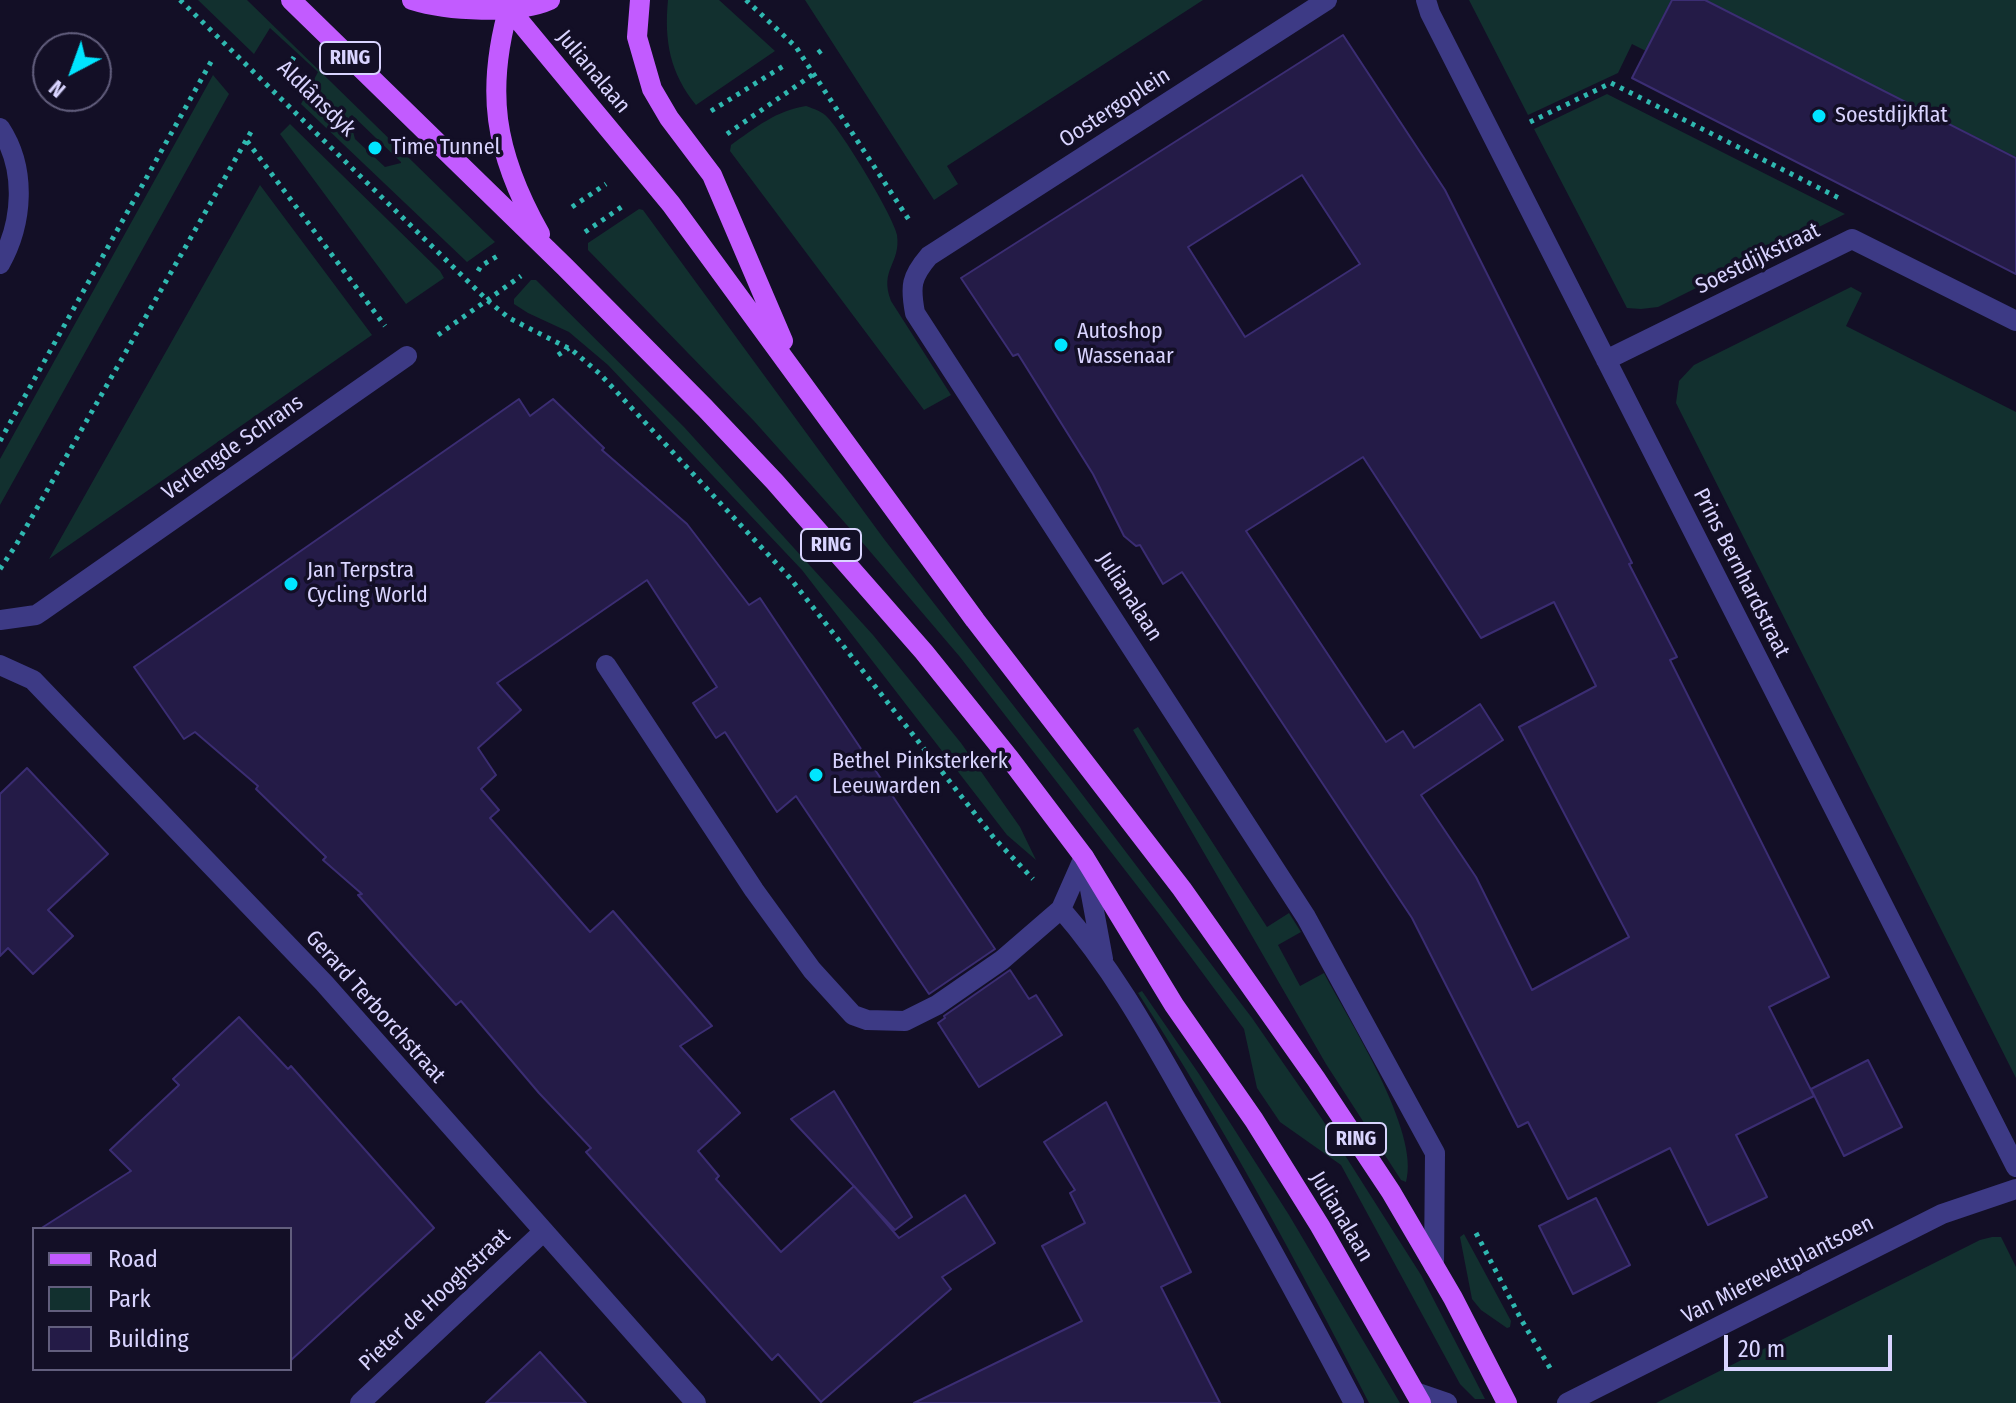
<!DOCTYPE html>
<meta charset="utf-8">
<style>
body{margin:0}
#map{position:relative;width:2016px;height:1403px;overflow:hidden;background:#130f26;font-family:"Fira Sans Condensed",sans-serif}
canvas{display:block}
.legend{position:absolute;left:32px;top:1227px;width:260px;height:144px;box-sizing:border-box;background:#130f26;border:2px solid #625e7d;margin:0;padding:10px 14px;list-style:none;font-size:24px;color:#d9d4ff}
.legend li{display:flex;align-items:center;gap:16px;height:40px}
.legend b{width:40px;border:2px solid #625e7d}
.north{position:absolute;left:32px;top:32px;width:80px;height:80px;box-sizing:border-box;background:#130f26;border:2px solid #625e7d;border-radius:50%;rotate:221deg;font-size:22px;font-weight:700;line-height:32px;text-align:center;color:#d9d4ff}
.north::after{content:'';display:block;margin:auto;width:28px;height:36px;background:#00e5ff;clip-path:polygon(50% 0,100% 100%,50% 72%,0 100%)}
.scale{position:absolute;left:1724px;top:1335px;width:168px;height:36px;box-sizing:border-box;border:4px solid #d9d4ff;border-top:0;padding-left:10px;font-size:24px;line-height:28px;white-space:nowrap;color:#d9d4ff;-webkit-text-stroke:6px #130f26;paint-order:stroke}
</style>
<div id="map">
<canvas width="2016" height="1403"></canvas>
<ul class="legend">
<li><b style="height:10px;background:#c25bff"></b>Road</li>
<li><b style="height:22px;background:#12302f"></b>Park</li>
<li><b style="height:22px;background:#241b47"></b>Building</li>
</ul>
<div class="north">N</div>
<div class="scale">20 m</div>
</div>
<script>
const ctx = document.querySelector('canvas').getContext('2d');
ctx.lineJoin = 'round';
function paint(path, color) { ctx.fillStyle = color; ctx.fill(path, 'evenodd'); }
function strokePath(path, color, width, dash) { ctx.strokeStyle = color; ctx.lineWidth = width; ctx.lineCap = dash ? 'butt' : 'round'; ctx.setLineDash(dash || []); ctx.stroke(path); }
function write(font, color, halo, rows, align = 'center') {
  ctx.font = font + ' "Fira Sans Condensed",sans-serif'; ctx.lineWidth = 7; ctx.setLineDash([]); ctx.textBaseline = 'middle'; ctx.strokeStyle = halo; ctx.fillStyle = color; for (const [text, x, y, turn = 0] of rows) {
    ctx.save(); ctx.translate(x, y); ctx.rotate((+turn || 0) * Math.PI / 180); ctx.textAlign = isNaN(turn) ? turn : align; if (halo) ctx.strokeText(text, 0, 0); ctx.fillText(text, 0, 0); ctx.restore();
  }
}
const green = new Path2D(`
 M 198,0 L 247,0 L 495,242 L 467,262 L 301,104 L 318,72 L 270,28 L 254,54 ZM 352,115 L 401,162 L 401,163 L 385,167 L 355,139 L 349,117 Z
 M 668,0 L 719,0 L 775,51 L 696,105 C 670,73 664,41 668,0 Z
 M 805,0 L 1203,0 L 947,166 L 958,184 L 934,200 Z
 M 1469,0 L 1671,0 L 1646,51 L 1632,44 L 1618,73 L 1528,115 Z
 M 1703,0 L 2016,0 L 2016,157 Z
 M 213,75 L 229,94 L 0,505 L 0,459 Z
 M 1607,94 L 1845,214 L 1658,307 L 1641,309 L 1627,308 L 1534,129 Z
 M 806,106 C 814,109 822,111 828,118 C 842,132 894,217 897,235 C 901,264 879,269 891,301 L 951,395 L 924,410 L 730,151 L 731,145 C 755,128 777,110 806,106 Z
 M 290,124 L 440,271 L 444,278 L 406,304 L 280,134 Z
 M 260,185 L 372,335 L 49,559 Z
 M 639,209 L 643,210 L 884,539 L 1069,777 L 1252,1018 L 1322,1119 L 1421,1275 L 1485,1399 L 1475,1399 L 1460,1384 L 1341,1165 L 1280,1122 L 1257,1088 L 1244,1029 L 1159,914 L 960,657 L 862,542 L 754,421 L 588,250 L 588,243 Z
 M 531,280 L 536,280 L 684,427 L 873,635 L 961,743 L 1020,827 L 1036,860 L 1007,835 L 802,570 L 608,365 L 569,332 L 528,313 L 514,304 L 514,299 Z
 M 1851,287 L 1862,293 L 1846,326 L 2016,412 L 2016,1078 L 1676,403 L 1679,381 L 1694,365 Z
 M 1138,727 L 1267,927 L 1289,913 L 1301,932 L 1278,945 L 1300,986 L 1324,973 C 1348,1019 1421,1132 1406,1182 L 1401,1180 L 1326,1064 L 1133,730 Z
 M 1142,991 L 1199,1074 L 1289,1215 L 1400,1403 L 1369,1403 C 1298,1263 1223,1125 1138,993 Z
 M 1464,1234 L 1511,1321 L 1510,1327 L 1507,1328 L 1481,1310 L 1472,1299 L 1460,1237 Z
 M 1992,1237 L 2001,1237 L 2016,1267 L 2016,1403 L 1656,1403 L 1980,1240 Z`);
const building = new Path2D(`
 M 1672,0 L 1705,0 L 2016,158 L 2016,274 L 1632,78 Z
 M 1343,35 L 1445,190 L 1632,563 L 1629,564 L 1677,657 L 1670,660 L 1829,977 L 1769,1007 L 1814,1096 L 1736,1135 L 1767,1197 L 1708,1225 L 1670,1148 L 1568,1199 L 1528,1122 L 1518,1127 L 1412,918 L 1182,572 L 1163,584 L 1140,545 L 1136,546 L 1124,536 L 1093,474 L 1018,354 L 1013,356 L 961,278 ZM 1302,175 L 1360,264 L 1245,337 L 1188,247 ZM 1363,457 L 1481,638 L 1554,602 L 1596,686 L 1519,727 L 1629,937 L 1532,990 L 1476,877 L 1421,795 L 1503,740 L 1480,704 L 1414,748 L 1403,731 L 1386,742 L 1246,531 Z
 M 519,399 L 530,416 L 553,399 L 604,448 L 602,450 L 687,524 L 749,605 L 760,598 L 995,949 L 929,994 L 796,796 L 777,812 L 725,732 L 716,738 L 693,703 L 717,687 L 647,580 L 497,683 L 521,710 L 478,748 L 496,775 L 481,789 L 499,810 L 490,818 L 590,932 L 613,911 L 712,1026 L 680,1046 L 740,1113 L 698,1151 L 719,1176 L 716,1179 L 781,1252 L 854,1186 L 899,1238 L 965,1195 L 995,1243 L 942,1277 L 951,1289 L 821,1402 L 778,1354 L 772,1360 L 586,1152 L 591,1148 L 539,1093 L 461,1001 L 456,1005 L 358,895 L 362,894 L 323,860 L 326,857 L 256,789 L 258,786 L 195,732 L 184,739 L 134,667 Z
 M 27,768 L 108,854 L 48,910 L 73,936 L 33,974 L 8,948 L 0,956 L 0,794 Z
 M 1010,970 L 1029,999 L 1036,995 L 1062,1035 L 979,1087 L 938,1023 L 945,1018 L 944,1016 Z
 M 239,1017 L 288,1069 L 291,1066 L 434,1228 L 290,1361 L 290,1229 L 40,1229 L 131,1171 L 110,1150 L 179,1085 L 173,1079 Z
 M 1868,1060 L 1902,1127 L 1844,1156 L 1811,1089 Z
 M 834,1091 L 912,1217 L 895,1230 L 791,1119 Z
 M 1106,1102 L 1191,1272 L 1161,1287 L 1220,1403 L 914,1403 L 1082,1321 L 1042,1246 L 1085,1223 L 1070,1193 L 1075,1190 L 1044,1142 Z
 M 1596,1198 L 1630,1265 L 1573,1294 L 1539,1226 Z
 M 540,1352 L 586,1403 L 486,1403 Z`);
const path = new Path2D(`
 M 180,0 L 487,300 L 509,318 L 572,350 L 600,374 L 790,578 L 994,838 L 1033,879
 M 746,0 L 796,47 L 911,223
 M 818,53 L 826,47
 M 282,77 L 294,57
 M 711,111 L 785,65
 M 1530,122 L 1611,83 L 1843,200
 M 727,134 L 815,73
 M 247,141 L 385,326
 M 572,207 L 606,184
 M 585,232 L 623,206
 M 478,271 L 481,266 L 499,255
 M 438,335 L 521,276
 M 558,355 L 569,348
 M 0,441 L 212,60
 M 0,569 L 16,545 L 252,130
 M 1476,1233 L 1522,1321 L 1550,1368`);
const minor = new Path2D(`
 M 1327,0 L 929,256 C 911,277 910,286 915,313 L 1306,917 L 1435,1153 L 1434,1266
 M 1426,0 L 1430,13 L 2016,1167
 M 0,128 C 27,169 23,223 0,264
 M 1606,360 L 1852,239 L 2016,321
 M 0,620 L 36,615 L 42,611 L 407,356
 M 0,665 L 33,680 L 324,983 L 696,1403
 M 606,665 L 754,890 L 812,970 L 853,1015 L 867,1020 L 905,1021 L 937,1005 L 1002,960 L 1061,909 L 1084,857
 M 1084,857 L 1103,959
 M 1061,909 C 1112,967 1150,1036 1188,1103 C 1246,1202 1301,1302 1354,1403
 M 1415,1392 L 1447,1403
 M 360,1403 L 543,1232
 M 1567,1403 L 1942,1214 L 2016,1189`);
const major = new Path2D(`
 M 291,0 L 565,267 L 705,408 L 775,482 L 924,652 L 1010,759 L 1084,857 L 1174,1005 L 1254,1120 L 1320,1226 L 1421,1403
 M 412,0 C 447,11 517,15 550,0
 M 502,0 L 671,204 L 975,620 L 1182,889 L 1316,1079 L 1391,1192 L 1453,1298 L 1507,1403
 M 511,0 C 484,90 494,152 540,234
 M 640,0 L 637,37 L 652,89 L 669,118 L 712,175 L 783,341`);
const markers = [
 [1819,116,8,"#00e5ff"],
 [375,148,8,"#00e5ff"],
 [1061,345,8,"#00e5ff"],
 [291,584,8,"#00e5ff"],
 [816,775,8,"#00e5ff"]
];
const shields = [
 [350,58,60],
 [831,545,60],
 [1356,1139,60]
];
const shieldNames = [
 ["RING",350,58],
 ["RING",831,545],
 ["RING",1356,1139]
];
const streetNames = [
 ["Julianalaan",593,72,50],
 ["Aldlânsdyk",316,99,44],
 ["Oostergoplein",1115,108,-33],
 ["Soestdijkstraat",1758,259,-26],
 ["Verlengde Schrans",233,448,-35],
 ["Prins Bernhardstraat",1741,573,63],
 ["Julianalaan",1129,597,57],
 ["Gerard Terborchstraat",375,1007,48],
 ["Julianalaan",1341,1217,59],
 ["Van Miereveltplantsoen",1778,1270,-27],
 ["Pieter de Hooghstraat",435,1300,-43]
];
const poiNames = [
 ["Soestdijkflat",1835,116],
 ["Time Tunnel",391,148],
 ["Autoshop",1077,332],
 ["Wassenaar",1077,357],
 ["Jan Terpstra",307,571],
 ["Cycling World",307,596],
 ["Bethel Pinksterkerk",832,762],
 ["Leeuwarden",832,787]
];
paint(green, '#12302f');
paint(building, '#241b47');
strokePath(building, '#3b2d73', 2);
strokePath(path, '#2fb8b0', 5, [4, 6]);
strokePath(minor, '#3d3a85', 20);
strokePath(major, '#c25bff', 20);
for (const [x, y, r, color] of markers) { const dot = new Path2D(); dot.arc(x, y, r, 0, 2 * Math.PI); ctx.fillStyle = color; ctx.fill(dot); strokePath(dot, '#130f26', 3); }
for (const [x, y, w] of shields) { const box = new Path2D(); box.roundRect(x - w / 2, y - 16, w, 32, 6); ctx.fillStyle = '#130f26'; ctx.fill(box); strokePath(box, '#d9d4ff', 2); }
write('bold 20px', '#d9d4ff', null, shieldNames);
write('22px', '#d9d4ff', '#130f26', streetNames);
write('22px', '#d9d4ff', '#130f26', poiNames, 'left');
</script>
